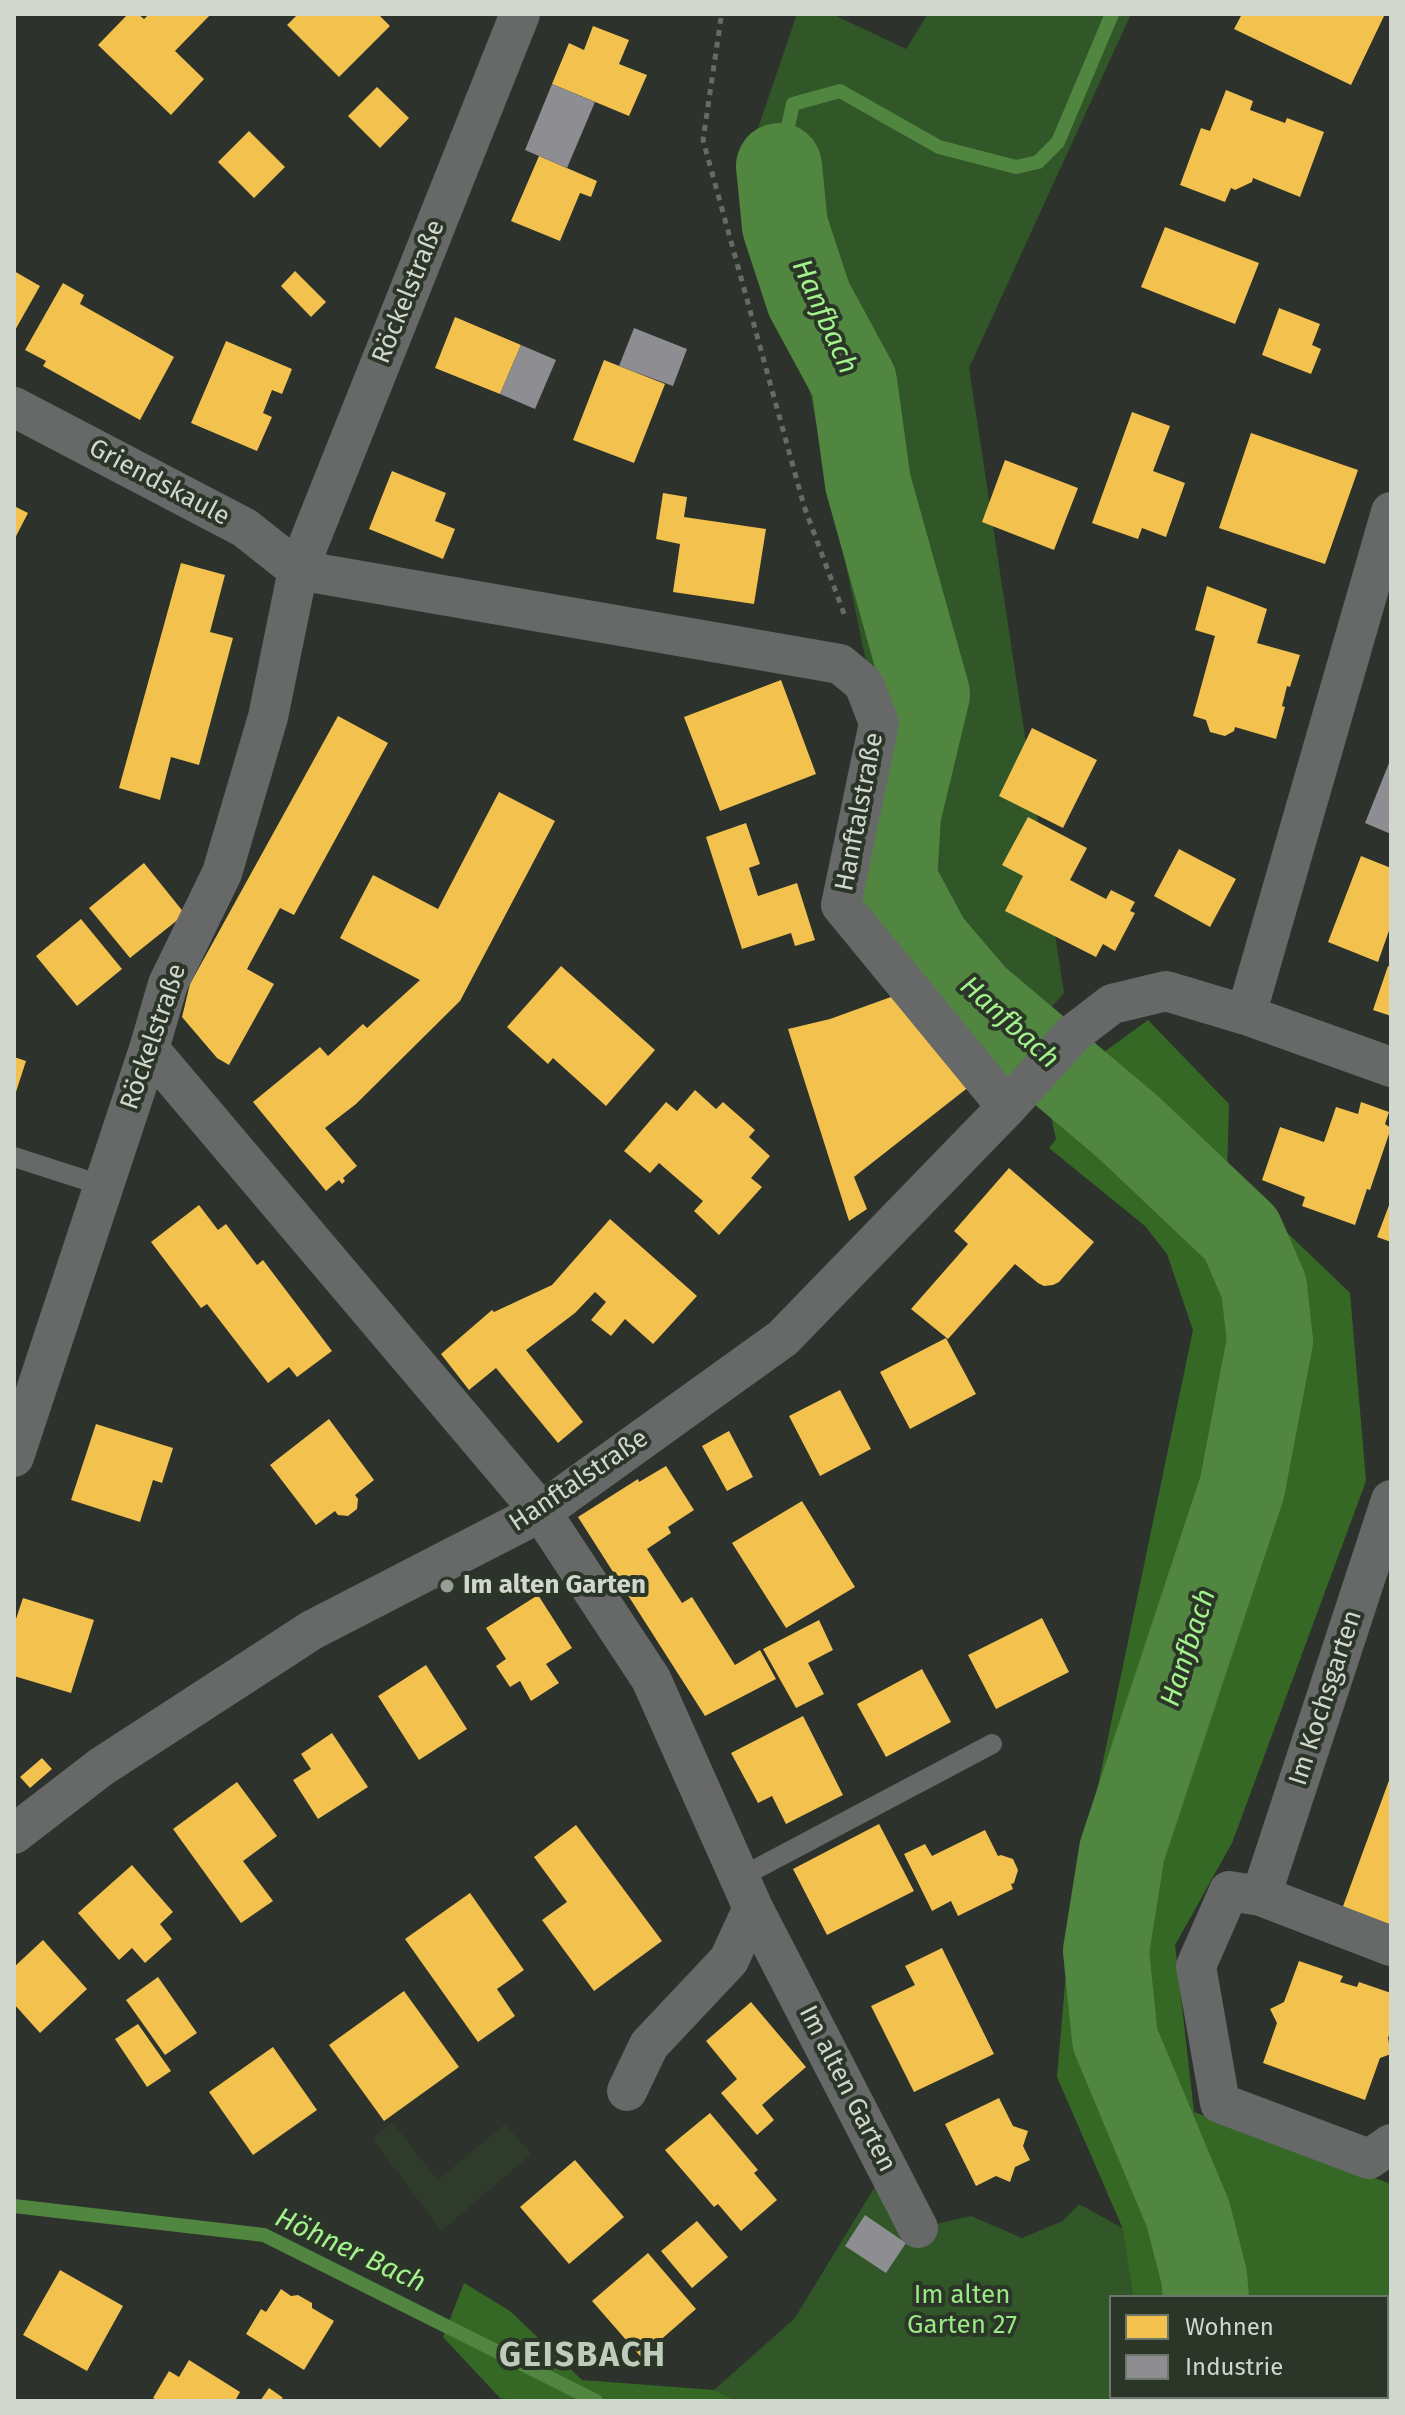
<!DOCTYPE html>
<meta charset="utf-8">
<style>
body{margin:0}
#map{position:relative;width:1405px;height:2415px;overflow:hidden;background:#2d332c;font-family:"Fira Sans",sans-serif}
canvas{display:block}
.frame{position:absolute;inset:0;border:16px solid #d1d7cf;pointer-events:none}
.legend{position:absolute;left:1109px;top:2295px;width:280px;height:104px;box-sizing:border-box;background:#2b3629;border:2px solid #6d766b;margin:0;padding:10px 14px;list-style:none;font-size:24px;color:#d1d7cf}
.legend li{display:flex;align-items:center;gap:16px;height:40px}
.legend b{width:40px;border:2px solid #6d766b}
</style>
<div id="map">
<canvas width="1405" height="2415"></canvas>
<div class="frame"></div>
<ul class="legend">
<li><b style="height:22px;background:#f2c14e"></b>Wohnen</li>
<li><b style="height:22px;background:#8d8d92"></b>Industrie</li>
</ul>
</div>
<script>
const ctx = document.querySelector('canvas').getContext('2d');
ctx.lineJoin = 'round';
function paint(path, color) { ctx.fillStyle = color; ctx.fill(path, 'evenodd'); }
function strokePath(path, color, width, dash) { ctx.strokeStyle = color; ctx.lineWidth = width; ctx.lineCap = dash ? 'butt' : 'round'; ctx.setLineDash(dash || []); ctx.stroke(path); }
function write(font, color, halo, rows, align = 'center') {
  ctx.font = font + ' "Fira Sans",sans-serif'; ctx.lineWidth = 8; ctx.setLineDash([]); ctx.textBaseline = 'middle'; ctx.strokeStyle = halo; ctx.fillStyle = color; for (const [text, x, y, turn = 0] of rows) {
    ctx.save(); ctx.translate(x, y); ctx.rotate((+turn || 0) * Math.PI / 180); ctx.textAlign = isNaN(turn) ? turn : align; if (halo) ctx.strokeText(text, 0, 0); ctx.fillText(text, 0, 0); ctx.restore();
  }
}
const built = new Path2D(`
 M 392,2122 L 438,2180 L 505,2124 L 531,2154 L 441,2231 L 373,2139 Z`);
const green = new Path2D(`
 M 797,14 L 832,14 L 906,49 L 928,14 L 1131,14 L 969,368 L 1064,993 L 1013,1051 L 890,927 L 884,748 L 806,374 L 743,172 Z
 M 877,2183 L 918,2228 L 971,2216 L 1022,2238 L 1063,2221 L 1079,2204 L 1124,2229 L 1133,2297 L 1111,2297 L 1111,2397 L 1125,2397 L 1123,2401 L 737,2401 L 714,2390 L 795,2318 Z`);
const forest = new Path2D(`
 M 1148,1020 L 1229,1104 L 1227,1175 L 1350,1293 L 1366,1481 L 1232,1843 L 1175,1945 L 1194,2112 L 1391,2184 L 1391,2401 L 1123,2401 L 1125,2397 L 1387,2397 L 1387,2297 L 1133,2297 L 1123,2229 L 1057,2077 L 1071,1915 L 1193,1330 L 1167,1254 L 1145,1226 L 1049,1148 L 1056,1139 L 1048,1103 L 1081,1069 Z
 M 464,2283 L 510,2311 L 582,2380 L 714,2390 L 737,2401 L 515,2401 L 500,2398 L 443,2337 Z`);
const homes = new Path2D(`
 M 128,14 L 138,14 L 144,19 L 149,14 L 211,14 L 175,51 L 204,79 L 171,115 L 98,45 Z
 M 298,14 L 378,14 L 390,26 L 339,77 L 287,25 Z
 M 1242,14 L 1385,14 L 1351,85 L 1234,29 Z
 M 593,26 L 629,40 L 619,64 L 647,75 L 629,116 L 552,84 L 569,43 L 584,50 Z
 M 377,87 L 409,118 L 380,148 L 348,116 Z
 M 1226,90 L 1253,101 L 1250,110 L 1285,123 L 1287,118 L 1324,132 L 1300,197 L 1253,178 L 1252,182 L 1235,190 L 1231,188 L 1225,202 L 1180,185 L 1201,128 L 1210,131 Z
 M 249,131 L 285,167 L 254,198 L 218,162 Z
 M 539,156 L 597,181 L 591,197 L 580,193 L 560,241 L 511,221 Z
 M 1165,227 L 1259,263 L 1235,324 L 1141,287 Z
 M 14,271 L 40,286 L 14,332 Z
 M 295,271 L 326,302 L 311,317 L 281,286 Z
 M 63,283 L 84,295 L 80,304 L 174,357 L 140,420 L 43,366 L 46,361 L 25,350 Z
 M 1279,308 L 1320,324 L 1312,345 L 1321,349 L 1311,374 L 1262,355 Z
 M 455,317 L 521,345 L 500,394 L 435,368 Z
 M 226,341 L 292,369 L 282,394 L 272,390 L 263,413 L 272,417 L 257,451 L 191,423 Z
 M 604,360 L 665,384 L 634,463 L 573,440 Z
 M 1132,412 L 1170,426 L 1153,471 L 1185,483 L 1166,537 L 1142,528 L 1138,539 L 1092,523 Z
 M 1251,433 L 1358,470 L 1325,564 L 1219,528 Z
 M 1005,460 L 1078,488 L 1054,550 L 982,522 Z
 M 392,471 L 446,493 L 435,521 L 455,529 L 443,559 L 369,529 Z
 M 663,493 L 687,497 L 684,517 L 766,529 L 754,604 L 673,592 L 680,544 L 656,539 Z
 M 14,506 L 28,513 L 14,540 Z
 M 181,563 L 225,575 L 210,632 L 233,638 L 199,765 L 171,757 L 160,800 L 119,788 Z
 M 1207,586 L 1267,609 L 1257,643 L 1300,655 L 1290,687 L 1287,686 L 1282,706 L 1285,707 L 1276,739 L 1235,727 L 1234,731 L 1225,736 L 1210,732 L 1206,720 L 1193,716 L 1215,636 L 1195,630 Z
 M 781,680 L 816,774 L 720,811 L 684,717 Z
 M 338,716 L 388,743 L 294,915 L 280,908 L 247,969 L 274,984 L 229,1065 L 217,1058 L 182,1017 L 190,984 Z
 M 1032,728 L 1097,760 L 1063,828 L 999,796 Z
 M 499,792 L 555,821 L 460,1001 L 356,1104 L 325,1128 L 357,1166 L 343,1178 L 345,1181 L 342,1184 L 339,1180 L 326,1191 L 253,1102 L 320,1047 L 328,1056 L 363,1024 L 367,1028 L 420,980 L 340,938 L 373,875 L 438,909 Z
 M 1028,817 L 1087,848 L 1070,880 L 1106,899 L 1111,890 L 1135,902 L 1130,911 L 1135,913 L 1115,951 L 1103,944 L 1096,957 L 1005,911 L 1023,876 L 1002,865 Z
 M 746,823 L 760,864 L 749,868 L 758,896 L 797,883 L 815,940 L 795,946 L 791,933 L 742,949 L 706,837 Z
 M 1179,849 L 1236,879 L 1210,927 L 1154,896 Z
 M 1361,856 L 1391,868 L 1391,925 L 1378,962 L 1328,942 Z
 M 144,863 L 185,914 L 130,958 L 89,908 Z
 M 81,919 L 122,969 L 77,1006 L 36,956 Z
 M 561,966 L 655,1050 L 606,1106 L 553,1058 L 548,1064 L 507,1027 Z
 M 1388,966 L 1391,967 L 1391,1016 L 1373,1010 Z
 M 902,993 L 970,1086 L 854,1177 L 867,1209 L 849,1221 L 788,1029 L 830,1019 Z
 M 14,1057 L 26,1061 L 15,1095 L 14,1095 Z
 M 695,1090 L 716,1109 L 723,1102 L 755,1130 L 749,1137 L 770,1156 L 751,1178 L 762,1187 L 719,1235 L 694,1211 L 703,1201 L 659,1163 L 650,1173 L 624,1151 L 666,1102 L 677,1111 Z
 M 1361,1102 L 1389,1112 L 1385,1124 L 1391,1128 L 1370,1190 L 1367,1189 L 1355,1225 L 1302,1206 L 1305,1197 L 1262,1180 L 1280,1127 L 1324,1142 L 1336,1107 L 1358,1114 Z
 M 1009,1168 L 1094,1242 L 1059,1282 L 1053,1285 L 1044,1286 L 1038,1283 L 1015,1264 L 948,1339 L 911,1309 L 968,1244 L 954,1231 Z
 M 1391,1200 L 1391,1242 L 1377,1237 Z
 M 199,1205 L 218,1230 L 226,1224 L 257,1265 L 263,1260 L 332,1351 L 297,1377 L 289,1367 L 268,1383 L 207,1304 L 201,1308 L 151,1242 Z
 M 610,1219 L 697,1296 L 653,1344 L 625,1319 L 611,1336 L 591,1320 L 606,1302 L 595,1292 L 575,1313 L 526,1350 L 583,1422 L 558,1443 L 496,1368 L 469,1390 L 441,1354 L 492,1310 L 494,1312 L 552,1285 Z
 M 946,1338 L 976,1394 L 910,1429 L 880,1372 Z
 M 840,1390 L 871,1449 L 820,1476 L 789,1416 Z
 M 329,1419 L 374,1480 L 355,1495 L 358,1499 L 357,1509 L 348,1516 L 338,1515 L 335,1511 L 316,1525 L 270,1465 Z
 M 96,1424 L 173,1448 L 162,1483 L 153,1480 L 140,1522 L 71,1500 Z
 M 729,1431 L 753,1477 L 727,1491 L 702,1446 Z
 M 666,1466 L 694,1510 L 668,1527 L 671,1533 L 647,1549 L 682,1603 L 692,1597 L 735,1665 L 760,1650 L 776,1679 L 705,1716 L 578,1517 L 638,1479 L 639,1482 Z
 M 802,1501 L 855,1587 L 786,1628 L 732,1543 Z
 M 538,1595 L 572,1648 L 546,1664 L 559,1683 L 531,1701 L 520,1681 L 510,1687 L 496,1666 L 506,1659 L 486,1628 Z
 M 23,1598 L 94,1620 L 71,1693 L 14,1676 L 14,1625 Z
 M 1042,1618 L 1069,1672 L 996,1709 L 968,1655 Z
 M 819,1620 L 833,1650 L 808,1663 L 824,1694 L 796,1708 L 763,1649 Z
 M 426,1665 L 467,1729 L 419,1760 L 378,1696 Z
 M 922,1669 L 951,1722 L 886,1757 L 857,1704 Z
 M 803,1716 L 843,1795 L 786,1824 L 772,1796 L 758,1803 L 731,1753 Z
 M 332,1733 L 368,1787 L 318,1819 L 293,1780 L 311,1769 L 301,1754 Z
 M 42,1758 L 52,1769 L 30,1788 L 20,1777 Z
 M 1391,1775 L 1391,1927 L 1342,1909 Z
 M 237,1782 L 277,1836 L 243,1861 L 273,1901 L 241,1923 L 173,1829 Z
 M 879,1824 L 914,1891 L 827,1935 L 793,1869 Z
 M 576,1825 L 662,1941 L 594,1991 L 542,1920 L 567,1902 L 534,1857 Z
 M 985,1830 L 998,1856 L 1001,1855 L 1013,1859 L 1018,1870 L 1014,1883 L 1011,1884 L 1013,1889 L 958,1916 L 951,1901 L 932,1911 L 904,1854 L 925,1844 L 932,1856 Z
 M 132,1865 L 173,1912 L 160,1924 L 172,1939 L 145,1963 L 132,1948 L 119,1960 L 78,1913 Z
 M 470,1893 L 524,1970 L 497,1989 L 515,2016 L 478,2042 L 405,1939 Z
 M 43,1940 L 87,1989 L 40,2033 L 14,2004 L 14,1967 Z
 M 942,1948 L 994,2054 L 914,2092 L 871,2006 L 915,1985 L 905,1966 Z
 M 1299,1961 L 1343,1976 L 1340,1982 L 1357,1987 L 1359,1982 L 1391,1993 L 1391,2030 L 1388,2038 L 1391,2054 L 1380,2058 L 1365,2100 L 1263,2063 L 1277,2023 L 1270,2009 L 1284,2002 Z
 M 158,1977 L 197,2033 L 165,2055 L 126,2000 Z
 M 404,1991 L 459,2067 L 384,2121 L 329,2045 Z
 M 751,2002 L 806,2067 L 762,2105 L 774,2120 L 757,2135 L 721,2093 L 737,2079 L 706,2041 Z
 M 138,2024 L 171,2071 L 147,2087 L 115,2039 Z
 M 273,2047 L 317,2110 L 253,2155 L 209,2092 Z
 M 999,2098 L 1013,2126 L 1028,2131 L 1023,2146 L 1030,2160 L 1015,2167 L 1010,2182 L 996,2176 L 976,2186 L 945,2124 Z
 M 710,2113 L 758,2170 L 754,2173 L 777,2200 L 741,2231 L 718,2204 L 714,2207 L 665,2150 Z
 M 575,2160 L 624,2217 L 569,2264 L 520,2207 Z
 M 697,2221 L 728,2257 L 692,2288 L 661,2251 Z
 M 648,2253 L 696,2309 L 641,2357 L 592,2301 Z
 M 60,2270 L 123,2306 L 87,2371 L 23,2335 Z
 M 281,2289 L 291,2296 L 298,2295 L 312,2303 L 312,2308 L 334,2321 L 304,2370 L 246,2334 L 261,2309 L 266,2312 Z
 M 189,2360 L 240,2392 L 235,2401 L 159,2401 L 153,2398 L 169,2371 L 179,2377 Z
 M 269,2388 L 282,2397 L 283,2401 L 260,2401 Z`);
const industry = new Path2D(`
 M 552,84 L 595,102 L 567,168 L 525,150 Z
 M 634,328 L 687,349 L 673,386 L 619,366 Z
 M 521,345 L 556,360 L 535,409 L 500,394 Z
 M 1391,758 L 1391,834 L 1365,823 Z
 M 865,2215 L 906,2243 L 886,2273 L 845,2246 Z`);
const stream = new Path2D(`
 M 779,166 L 793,104 L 840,91 L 939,147 L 1016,167 L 1038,162 L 1058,142 L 1112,14
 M 14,2206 L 264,2235 L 596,2401`);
const river = new Path2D(`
 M 779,166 L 785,226 L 809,299 L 854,382 L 868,483 L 927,694 L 898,815 L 894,880 L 928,943 L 974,997 L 1128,1127 L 1241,1234 L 1264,1287 L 1270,1341 L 1242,1488 L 1122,1851 L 1106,1951 L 1115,2039 L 1188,2214 L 1204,2276 L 1206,2297
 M 1200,2401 L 1200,2397`);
const path = new Path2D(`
 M 721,18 L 703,140 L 804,506 L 846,619`);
const lane = new Path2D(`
 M 14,1157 L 104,1186
 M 739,1878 L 992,1744`);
const street = new Path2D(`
 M 14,407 L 245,528 L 298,570 L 840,664 L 864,684 L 879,723 L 841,905 L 1007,1107
 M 1246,1015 L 1391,512
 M 149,1049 L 541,1512 L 651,1679 L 753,1908 L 729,1960 L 649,2045 L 627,2091
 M 14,1457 L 149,1049 L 168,984 L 222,873 L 268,717 L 298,570 L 520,14
 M 14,1834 L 101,1767 L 312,1630 L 541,1512 L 783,1338 L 1007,1107 L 1073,1034 L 1112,1004 L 1166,991 L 1246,1015 L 1391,1067
 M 1261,1896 L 1391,1500
 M 753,1908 L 918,2228
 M 1391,1946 L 1261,1896 L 1229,1891 L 1196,1966 L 1220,2103 L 1369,2159 L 1391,2144`);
const markers = [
 [447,1586,8,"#989e96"]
];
const streetNames = [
 ["Röckelstraße",409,292,-68],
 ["Griendskaule",159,483,28],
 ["Hanftalstraße",860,812,-79],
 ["Röckelstraße",154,1037,-71],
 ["Hanftalstraße",579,1481,-34],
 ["Im Kochsgarten",1326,1698,-72],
 ["Im alten Garten",847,2089,63]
];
const poiNames = [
 ["Im alten Garten",463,1586]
];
const parkNames = [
 ["Im alten",962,2296],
 ["Garten 27",962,2326]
];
const waterNames = [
 ["Hanfbach",824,317,66],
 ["Hanfbach",1009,1023,42],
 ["Hanfbach",1189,1648,-72],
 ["Höhner Bach",350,2251,25]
];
const districtNames = [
 ["GEISBACH",583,2357]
];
paint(built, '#2f3c2b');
paint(green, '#315627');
paint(forest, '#366825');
paint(homes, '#f2c14e');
paint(industry, '#8d8d92');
strokePath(stream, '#508640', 14);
strokePath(river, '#508640', 86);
strokePath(path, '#686a69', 5, [6, 6]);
strokePath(lane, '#676968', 20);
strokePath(street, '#676968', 40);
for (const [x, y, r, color] of markers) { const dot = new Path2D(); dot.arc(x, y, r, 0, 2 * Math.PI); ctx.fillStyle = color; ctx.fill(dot); strokePath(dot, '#2b3629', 3); }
write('26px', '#d1d7cf', '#2b3629', streetNames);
write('bold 26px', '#d1d7cf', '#2b3629', poiNames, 'left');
write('26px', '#99e883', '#2b3629', parkNames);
write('italic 28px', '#a3f28c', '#2b3629', waterNames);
ctx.letterSpacing = '2px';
write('bold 34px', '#bfccbb', '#2b3629', districtNames);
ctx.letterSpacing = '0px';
</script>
